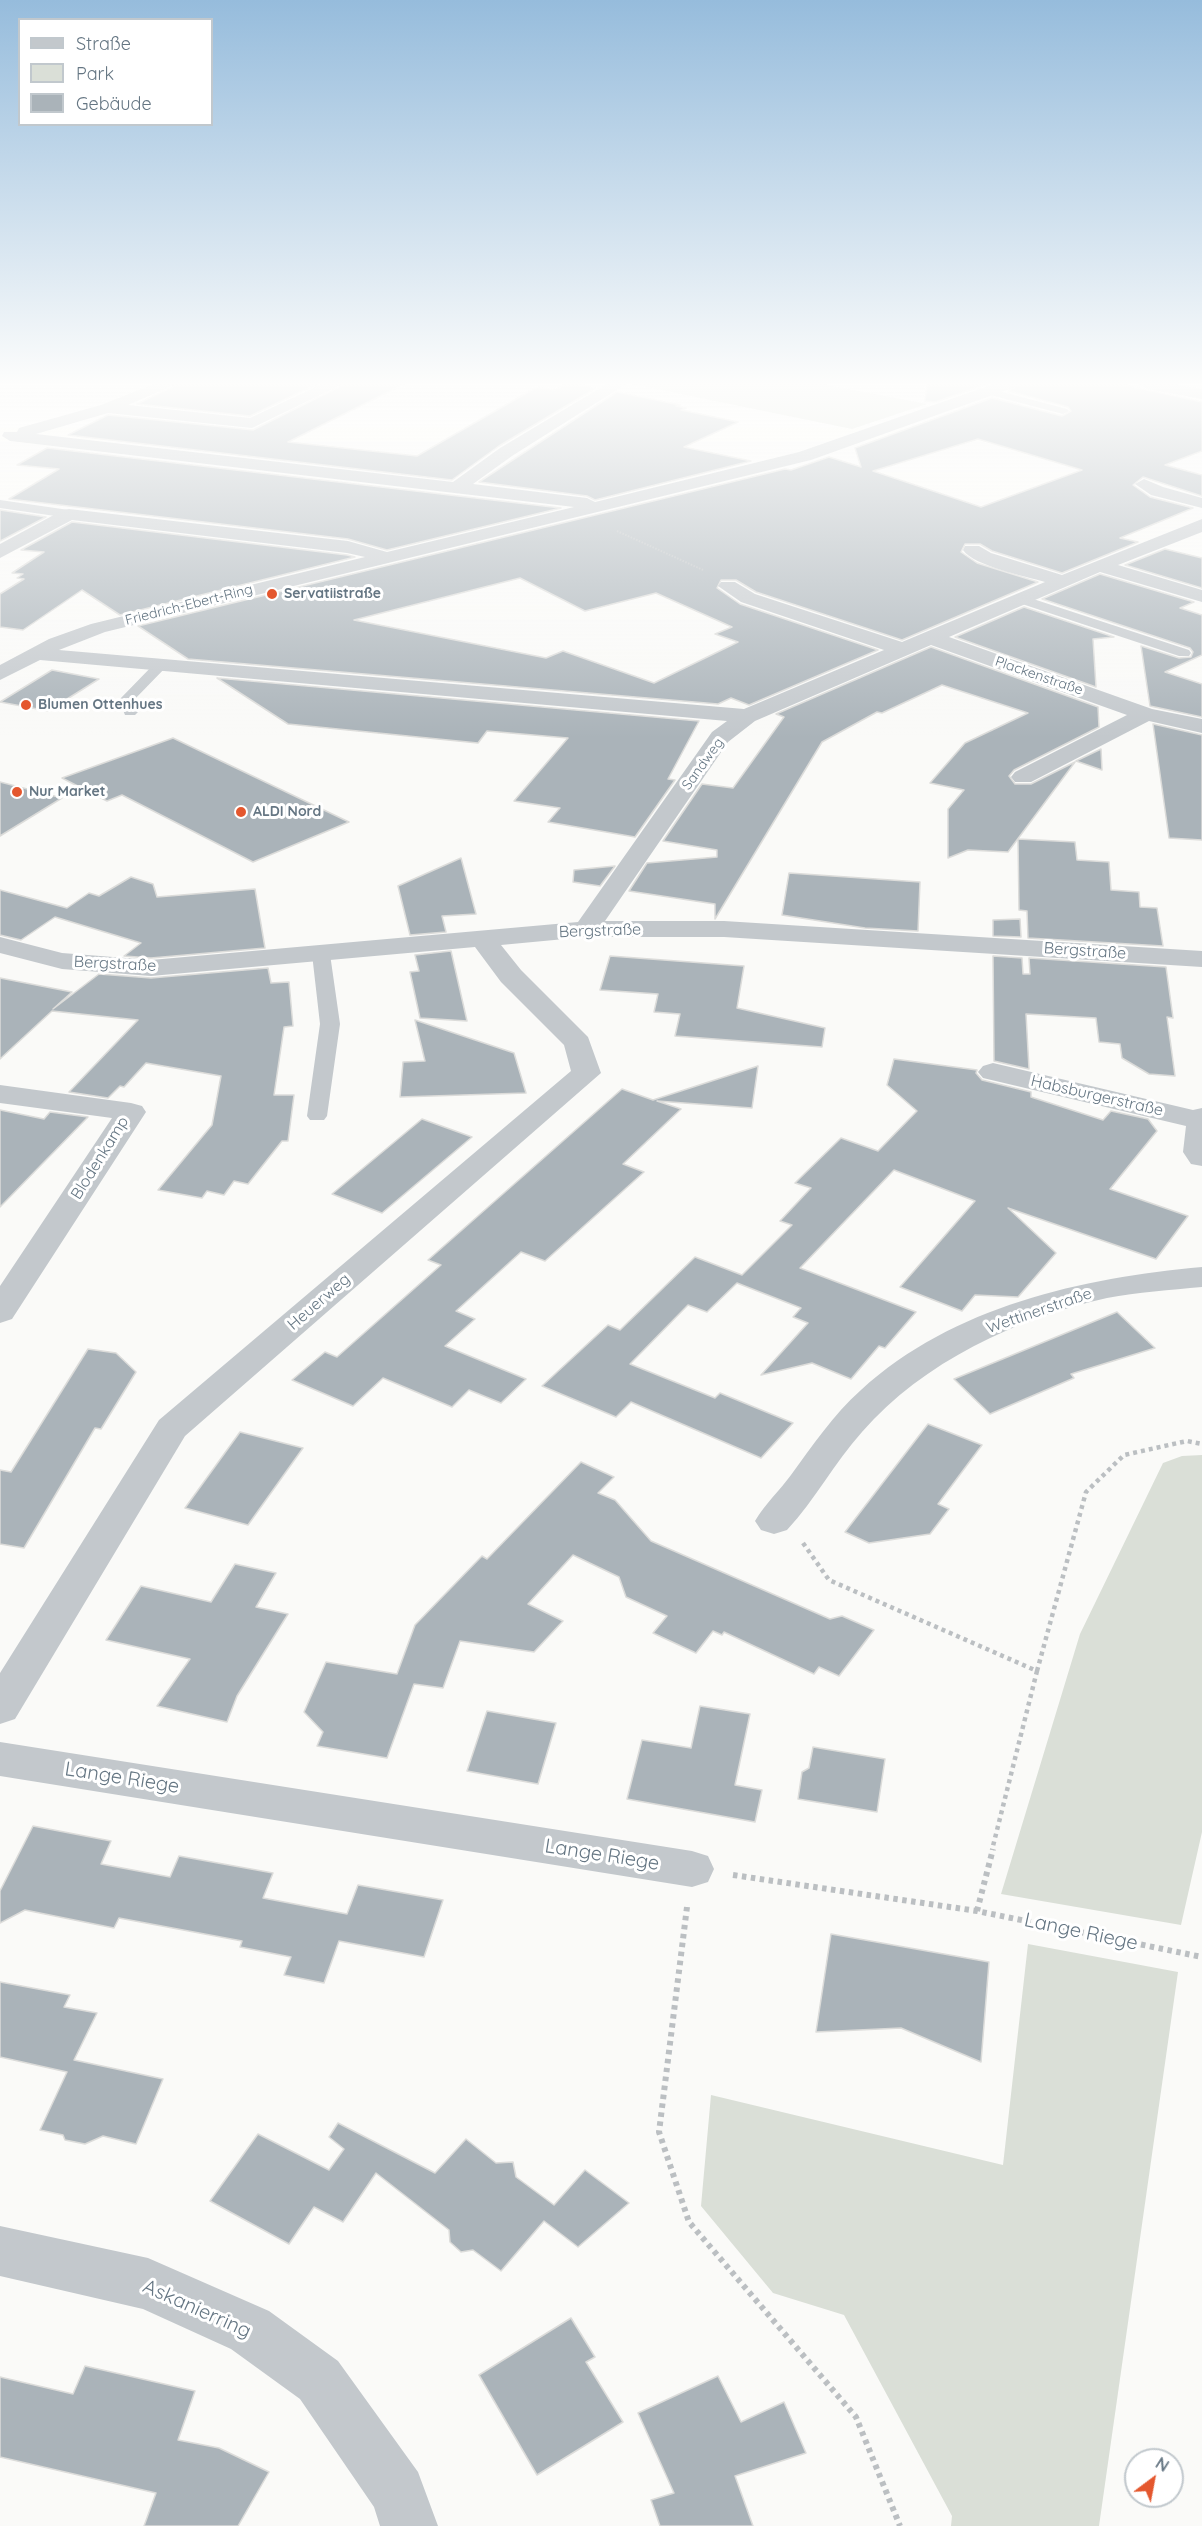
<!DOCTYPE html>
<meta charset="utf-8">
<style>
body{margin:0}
#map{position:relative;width:1202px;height:2526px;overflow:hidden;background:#fafaf8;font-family:Quicksand,sans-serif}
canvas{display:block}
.legend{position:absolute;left:18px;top:18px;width:195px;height:108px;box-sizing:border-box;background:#fff;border:2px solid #c1c8cd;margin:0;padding:8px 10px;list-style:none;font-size:18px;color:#657683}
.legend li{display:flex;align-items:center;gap:12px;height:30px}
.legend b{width:30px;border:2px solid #c1c8cd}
.north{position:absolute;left:1124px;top:2448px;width:60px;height:60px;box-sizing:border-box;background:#fff;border:2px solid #c1c8cd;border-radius:50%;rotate:32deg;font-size:16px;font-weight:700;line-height:24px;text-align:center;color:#657683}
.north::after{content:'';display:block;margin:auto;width:21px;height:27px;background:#e4572e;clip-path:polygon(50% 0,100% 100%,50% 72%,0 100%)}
</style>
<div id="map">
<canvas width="1202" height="2526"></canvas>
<ul class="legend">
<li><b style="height:8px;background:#c3c8cc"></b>Straße</li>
<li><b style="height:16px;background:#dadfd7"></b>Park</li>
<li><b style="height:16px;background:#aab3b9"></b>Gebäude</li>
</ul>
<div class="north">N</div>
</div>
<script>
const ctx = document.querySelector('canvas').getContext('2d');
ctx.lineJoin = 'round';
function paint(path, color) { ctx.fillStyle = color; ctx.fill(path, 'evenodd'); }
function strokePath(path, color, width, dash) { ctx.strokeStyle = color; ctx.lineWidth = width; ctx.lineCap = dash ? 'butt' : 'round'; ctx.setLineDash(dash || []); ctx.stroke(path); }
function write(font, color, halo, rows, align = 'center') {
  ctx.font = font + ' Quicksand,sans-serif'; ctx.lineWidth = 6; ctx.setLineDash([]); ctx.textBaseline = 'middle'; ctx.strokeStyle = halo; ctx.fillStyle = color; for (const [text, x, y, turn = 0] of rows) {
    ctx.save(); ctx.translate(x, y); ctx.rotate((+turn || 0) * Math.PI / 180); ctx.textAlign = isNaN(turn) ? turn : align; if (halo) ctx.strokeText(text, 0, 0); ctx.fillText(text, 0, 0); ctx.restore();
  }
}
const green = new Path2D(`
 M 632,384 L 822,384 L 927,404 L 852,429 Z
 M 1202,1455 L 1202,1832 L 1181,1925 L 1001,1894 L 1080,1634 L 1163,1463 L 1182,1456 Z
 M 1028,1944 L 1178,1972 L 1099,2526 L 951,2526 L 952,2516 L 844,2315 L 773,2293 L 701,2206 L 711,2095 L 1003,2165 Z`);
const building = new Path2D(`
 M 178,384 L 317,384 L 250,416 L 137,404 Z
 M 345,384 L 404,384 L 288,442 L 417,456 L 537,387 L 555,390 L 566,384 L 577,384 L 596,388 L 499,446 L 452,480 L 68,435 L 108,415 L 253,430 Z
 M 927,384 L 987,384 L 935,402 L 925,401 Z
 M 1019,384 L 1120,384 L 1202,402 L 1202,451 L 1165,465 L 1202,475 L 1202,496 L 1143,477 L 1133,485 L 1150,497 L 1193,508 L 1120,538 L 1138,542 L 1062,573 L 992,551 L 980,544 L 965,544 L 961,552 L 977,563 L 1038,582 L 902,640 L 756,592 L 736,580 L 721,580 L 717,588 L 740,604 L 878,650 L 749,705 L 731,698 L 718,704 L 188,659 L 138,626 L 785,469 L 791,470 L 829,457 L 861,467 L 855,448 L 992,398 L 1062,416 L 1071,411 L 1068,407 L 1009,391 ZM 978,439 L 1082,470 L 981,507 L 873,471 ZM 520,578 L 585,611 L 656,593 L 732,627 L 715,634 L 738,642 L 654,683 L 563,651 L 546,658 L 354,620 Z
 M 617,392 L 680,405 L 676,406 L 686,408 L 681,410 L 738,422 L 684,447 L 751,461 L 595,500 L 587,496 L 479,482 Z
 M 47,448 L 561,508 L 387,550 L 348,539 L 9,499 L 59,469 L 17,465 Z
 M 0,510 L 46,517 L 0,541 Z
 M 72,522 L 347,555 L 355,557 L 120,615 L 82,590 L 23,630 L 0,627 L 0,594 L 24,579 L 17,578 L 23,574 L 12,573 L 44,552 L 21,550 Z
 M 1165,549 L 1202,558 L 1202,588 L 1125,565 Z
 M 1100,574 L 1194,602 L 1180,608 L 1202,615 L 1202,655 L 1165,672 L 1202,684 L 1202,717 L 1150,706 L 1141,646 L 1179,658 L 1191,657 L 1193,652 L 1190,648 L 1042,599 Z
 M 1024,607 L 1114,637 L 1093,639 L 1096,687 L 955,637 Z
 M 931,647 L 1098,707 L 1099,727 L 1014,770 L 1009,776 L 1015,784 L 1031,784 L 1075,762 L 1008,852 L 968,850 L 948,858 L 948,809 L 964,790 L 930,783 L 965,743 L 1028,713 L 942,685 L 882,713 L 877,712 L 822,742 L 715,919 L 715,904 L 629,891 L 647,863 L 717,857 L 717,850 L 663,841 L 702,784 L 733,788 L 784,717 L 776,714 Z
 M 52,670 L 99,679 L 48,711 L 0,702 Z
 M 217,678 L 699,721 L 668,779 L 675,780 L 635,837 L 548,822 L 560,808 L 514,801 L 568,738 L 487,731 L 478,743 L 288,724 Z
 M 1153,724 L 1202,735 L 1202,840 L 1169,838 Z
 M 173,738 L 349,822 L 253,862 L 122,795 L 107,801 L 62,778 Z
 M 1101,749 L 1102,770 L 1076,761 Z
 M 0,782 L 62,798 L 0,836 Z
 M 1018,839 L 1075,842 L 1077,860 L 1109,862 L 1111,890 L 1139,892 L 1140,907 L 1157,908 L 1163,946 L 1028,938 L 1027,911 L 1019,910 Z
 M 461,858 L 476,914 L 442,916 L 446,932 L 410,935 L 398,886 Z
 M 615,866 L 600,886 L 573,882 L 574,870 Z
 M 789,873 L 920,882 L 918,931 L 865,928 L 782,915 Z
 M 131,877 L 153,884 L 157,897 L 255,889 L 265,948 L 151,958 L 124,956 L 141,943 L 55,917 L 21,940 L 0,935 L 0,890 L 67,908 L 89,893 L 99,896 Z
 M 1020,919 L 1021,937 L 993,936 L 993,920 Z
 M 451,951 L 467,1021 L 420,1018 L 410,972 L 419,971 L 415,955 Z
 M 610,956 L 744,966 L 737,1008 L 825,1028 L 822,1047 L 675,1036 L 680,1014 L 654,1012 L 658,994 L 600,990 Z
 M 993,956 L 1022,958 L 1023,974 L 1030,974 L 1029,958 L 1166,967 L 1173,1018 L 1167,1017 L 1175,1076 L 1149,1074 L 1122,1058 L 1120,1044 L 1099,1042 L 1096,1018 L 1026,1014 L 1029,1069 L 994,1061 Z
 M 268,968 L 271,983 L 289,982 L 293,1026 L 284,1027 L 274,1095 L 294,1095 L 288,1141 L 282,1141 L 248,1184 L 234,1181 L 224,1195 L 207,1191 L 202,1198 L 158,1190 L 212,1125 L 221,1076 L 146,1063 L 124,1087 L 120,1086 L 108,1098 L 69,1092 L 138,1020 L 52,1011 L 0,1059 L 0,978 L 72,992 L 53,1009 L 99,974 L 151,978 Z
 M 415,1020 L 514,1053 L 526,1093 L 400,1097 L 403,1062 L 425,1061 Z
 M 894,1059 L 977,1070 L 976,1073 L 982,1080 L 1031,1092 L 1031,1097 L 1103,1120 L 1111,1111 L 1148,1119 L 1157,1131 L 1110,1189 L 1188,1216 L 1156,1259 L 1008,1208 L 1056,1253 L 1018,1297 L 975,1295 L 962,1311 L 900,1287 L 975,1201 L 894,1170 L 800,1268 L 916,1312 L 885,1348 L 879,1346 L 851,1379 L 812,1363 L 761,1375 L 808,1323 L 793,1317 L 801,1308 L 737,1283 L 707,1312 L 688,1305 L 630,1364 L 715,1398 L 720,1393 L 793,1423 L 761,1458 L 631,1402 L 616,1417 L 542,1386 L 608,1325 L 620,1330 L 695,1257 L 742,1275 L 792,1225 L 780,1221 L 811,1188 L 795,1183 L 841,1138 L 878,1151 L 917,1111 L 887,1085 Z
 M 758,1066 L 752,1108 L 657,1101 L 681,1109 L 623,1164 L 644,1172 L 545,1261 L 521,1252 L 456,1311 L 475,1319 L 445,1346 L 526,1379 L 501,1403 L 469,1390 L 452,1407 L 383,1378 L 353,1406 L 292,1380 L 325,1352 L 337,1357 L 441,1265 L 428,1260 L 622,1089 L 653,1100 Z
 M 0,1110 L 44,1119 L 50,1112 L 88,1117 L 0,1207 Z
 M 422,1119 L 472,1137 L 382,1213 L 332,1194 Z
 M 1117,1312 L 1155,1348 L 1071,1374 L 1074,1378 L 990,1414 L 954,1379 Z
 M 88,1349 L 116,1353 L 136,1372 L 101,1429 L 95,1428 L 24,1548 L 0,1544 L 0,1470 L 11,1472 Z
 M 928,1424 L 982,1445 L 938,1504 L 949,1509 L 930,1534 L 869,1543 L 845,1532 Z
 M 240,1432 L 303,1448 L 248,1525 L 185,1508 Z
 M 581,1462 L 614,1477 L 598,1493 L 615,1500 L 651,1541 L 830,1619 L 842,1616 L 874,1630 L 839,1676 L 819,1667 L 814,1674 L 724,1632 L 722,1635 L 713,1631 L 696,1653 L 653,1633 L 667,1616 L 626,1597 L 619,1577 L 573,1555 L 528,1604 L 563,1621 L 534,1652 L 460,1641 L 443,1688 L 414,1684 L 387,1758 L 317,1746 L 323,1732 L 304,1712 L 326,1662 L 397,1674 L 415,1625 L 482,1556 L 487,1559 Z
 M 235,1564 L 276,1573 L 256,1607 L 288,1614 L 237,1696 L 227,1722 L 157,1706 L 190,1659 L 106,1640 L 141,1586 L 211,1602 Z
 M 700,1706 L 750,1714 L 735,1785 L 762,1790 L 755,1822 L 627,1799 L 642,1740 L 691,1748 Z
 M 487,1711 L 556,1723 L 538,1784 L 467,1771 Z
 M 813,1747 L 885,1759 L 877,1812 L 798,1799 L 802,1772 L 809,1768 Z
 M 33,1826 L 111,1841 L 101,1864 L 170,1877 L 179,1856 L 273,1873 L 263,1898 L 347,1914 L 358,1885 L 443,1900 L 424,1957 L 339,1941 L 324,1983 L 284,1975 L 291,1957 L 240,1947 L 242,1941 L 119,1918 L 114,1928 L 25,1910 L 0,1923 L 0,1891 Z
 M 831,1934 L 989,1962 L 981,2062 L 901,2028 L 816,2032 Z
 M 0,1982 L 70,1995 L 64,2007 L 97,2013 L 74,2060 L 163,2079 L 136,2144 L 103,2136 L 85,2144 L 65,2140 L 63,2135 L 40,2130 L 67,2072 L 0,2057 Z
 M 338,2123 L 435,2173 L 466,2139 L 496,2163 L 513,2162 L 516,2177 L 554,2205 L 585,2170 L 629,2203 L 578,2247 L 544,2221 L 501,2271 L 473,2250 L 461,2252 L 450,2242 L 449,2230 L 376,2173 L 343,2222 L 314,2207 L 289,2244 L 210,2201 L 258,2134 L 329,2170 L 344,2149 L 329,2137 Z
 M 571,2318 L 595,2357 L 586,2362 L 623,2422 L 537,2475 L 479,2375 Z
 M 85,2366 L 195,2391 L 178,2440 L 219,2448 L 269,2472 L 238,2526 L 144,2526 L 156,2493 L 0,2457 L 0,2377 L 73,2394 Z
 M 718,2376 L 741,2422 L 784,2402 L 806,2453 L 735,2476 L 753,2526 L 660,2526 L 651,2500 L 674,2493 L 638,2413 Z`);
const pathFar2 = new Path2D(`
 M 617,531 L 703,570`);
const pathFar1 = new Path2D(`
 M 803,1543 L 829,1580 L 1037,1671 L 992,1850
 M 1037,1671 L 1086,1492 L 1124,1455 L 1187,1441 L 1202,1444`);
const path = new Path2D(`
 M 733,1875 L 977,1911 L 1202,1957
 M 687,1907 L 659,2132 L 689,2222 L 856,2417 L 900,2526
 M 977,1911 L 993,1849`);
const service = new Path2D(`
 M 987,388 L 1067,409 L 1069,411 L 1063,414 L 983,393 L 983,389 Z
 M 0,500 L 69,510 L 75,514 L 69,518 L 0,508 Z
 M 1021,595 L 1189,650 L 1191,653 L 1189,656 L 1179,656 L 1016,602 L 1016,596 Z
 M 161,661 L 168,665 L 133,701 L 138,712 L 135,715 L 125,715 L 119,700 L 156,662 Z
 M 321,948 L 330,954 L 340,1024 L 327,1116 L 324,1120 L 310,1120 L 307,1116 L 320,1024 L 312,954 Z`);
const minor = new Path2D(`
 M 154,384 L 176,384 L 128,405 L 250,418 L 322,384 L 343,384 L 252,428 L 108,413 L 36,434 L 453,482 L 500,448 L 607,384 L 626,384 L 512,456 L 473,484 L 587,498 L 595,502 L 799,452 L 994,384 L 1017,384 L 1015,387 L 811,460 L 105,632 L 59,650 L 744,709 L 884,650 L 741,602 L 718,586 L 721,582 L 735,582 L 755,594 L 902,642 L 1045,582 C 1025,576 974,566 963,550 L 965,546 L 979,546 L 991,553 L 1062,575 L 1202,519 L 1202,532 L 1118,565 L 1202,590 L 1202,602 L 1100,572 L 949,637 L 1152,709 L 1202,719 L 1202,733 L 1149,721 L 1031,782 L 1015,782 L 1011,777 L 1015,772 L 1127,715 L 931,645 L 755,721 L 728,742 L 605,921 L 724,921 L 1202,951 L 1202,967 L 724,937 L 586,937 L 501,945 L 521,970 L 588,1037 L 601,1073 L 185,1436 L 15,1719 L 0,1724 L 0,1673 L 159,1420 L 571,1071 L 564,1045 L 501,982 L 475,947 L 151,976 L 62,969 L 0,953 L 0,937 L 62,953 L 151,960 L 578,922 L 712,732 L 727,721 L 40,660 L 0,680 L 0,665 L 49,639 L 91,624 L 365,557 L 347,553 L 72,520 L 0,558 L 0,544 L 63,510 L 69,509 L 348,541 L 387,552 L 574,507 L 10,441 L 2,436 L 4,432 L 17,432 L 19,428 L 101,405 Z
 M 1139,384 L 1173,384 L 1202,389 L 1202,399 L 1147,389 Z
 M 1144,479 L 1163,487 L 1202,498 L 1202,508 L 1151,495 L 1135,484 Z
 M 993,1063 L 1193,1110 L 1202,1108 L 1202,1166 L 1191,1164 L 1183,1152 L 1186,1126 L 983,1078 L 978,1072 L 983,1066 Z
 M 0,1085 L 131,1103 L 142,1106 L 146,1112 L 12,1319 L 0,1323 L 0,1286 L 112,1118 L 0,1103 Z
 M 1202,1267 L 1202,1287 C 1170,1290 1138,1292 1107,1298 C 1017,1318 923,1362 862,1432 C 834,1463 815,1500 787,1530 L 774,1534 L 761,1530 L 755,1521 C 765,1504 780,1490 791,1475 C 813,1445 833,1415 861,1390 C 953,1306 1082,1278 1202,1267 Z
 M 0,1742 L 692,1851 L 708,1856 L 714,1869 L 708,1882 L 692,1887 L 0,1776 Z
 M 0,2226 L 148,2258 L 269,2311 L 338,2361 L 418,2472 L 438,2526 L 380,2526 L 374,2507 L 300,2399 L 231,2349 L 143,2309 L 0,2276 Z`);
const markers = [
 [272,594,6,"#e4572e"],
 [26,705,6,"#e4572e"],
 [17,792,6,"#e4572e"],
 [241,812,6,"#e4572e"]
];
const farPoinames = [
 ["Servatiistraße",284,594],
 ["Blumen Ottenhues",38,705],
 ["Nur Market",29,792],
 ["ALDI Nord",253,812]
];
const farStreetnames = [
 ["Friedrich-Ebert-Ring",189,605,-14],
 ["Plackenstraße",1039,676,19],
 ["Sandweg",703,764,-54]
];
const streetNames = [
 ["Bergstraße",600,931,-2],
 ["Bergstraße",1085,951,4],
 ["Bergstraße",115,964,3],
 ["Habsburgerstraße",1097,1096,13],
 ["Blodenkamp",100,1158,-58],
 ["Heuerweg",319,1302,-41],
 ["Wettinerstraße",1039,1311,-19]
];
const nearStreetnames = [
 ["Lange Riege",122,1778,9],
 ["Lange Riege",602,1855,9],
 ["Lange Riege",1081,1932,12],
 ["Askanierring",197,2309,24]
];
paint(green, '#dadfd7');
paint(building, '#aab3b9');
strokePath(building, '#dcdcda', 1.5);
strokePath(pathFar2, '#bbbfc2', 2, [1.5, 1.5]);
strokePath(pathFar1, '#bbbfc2', 4.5, [4, 4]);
strokePath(path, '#bbbfc2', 6, [4.5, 4.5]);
paint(service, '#c3c8cc');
paint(minor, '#c3c8cc');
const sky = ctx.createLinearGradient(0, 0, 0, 738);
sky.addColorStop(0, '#96bcdc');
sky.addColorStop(0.52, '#fdfdfc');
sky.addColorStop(1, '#fdfdfc00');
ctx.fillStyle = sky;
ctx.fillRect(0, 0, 1202, 738);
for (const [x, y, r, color] of markers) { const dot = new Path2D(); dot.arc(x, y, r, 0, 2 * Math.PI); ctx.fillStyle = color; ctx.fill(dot); strokePath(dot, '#fff', 2); }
write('bold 14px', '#657683', '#fff', farPoinames, 'left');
write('14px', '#657683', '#fff', farStreetnames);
write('16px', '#657683', '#fff', streetNames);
write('20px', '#657683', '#fff', nearStreetnames);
</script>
